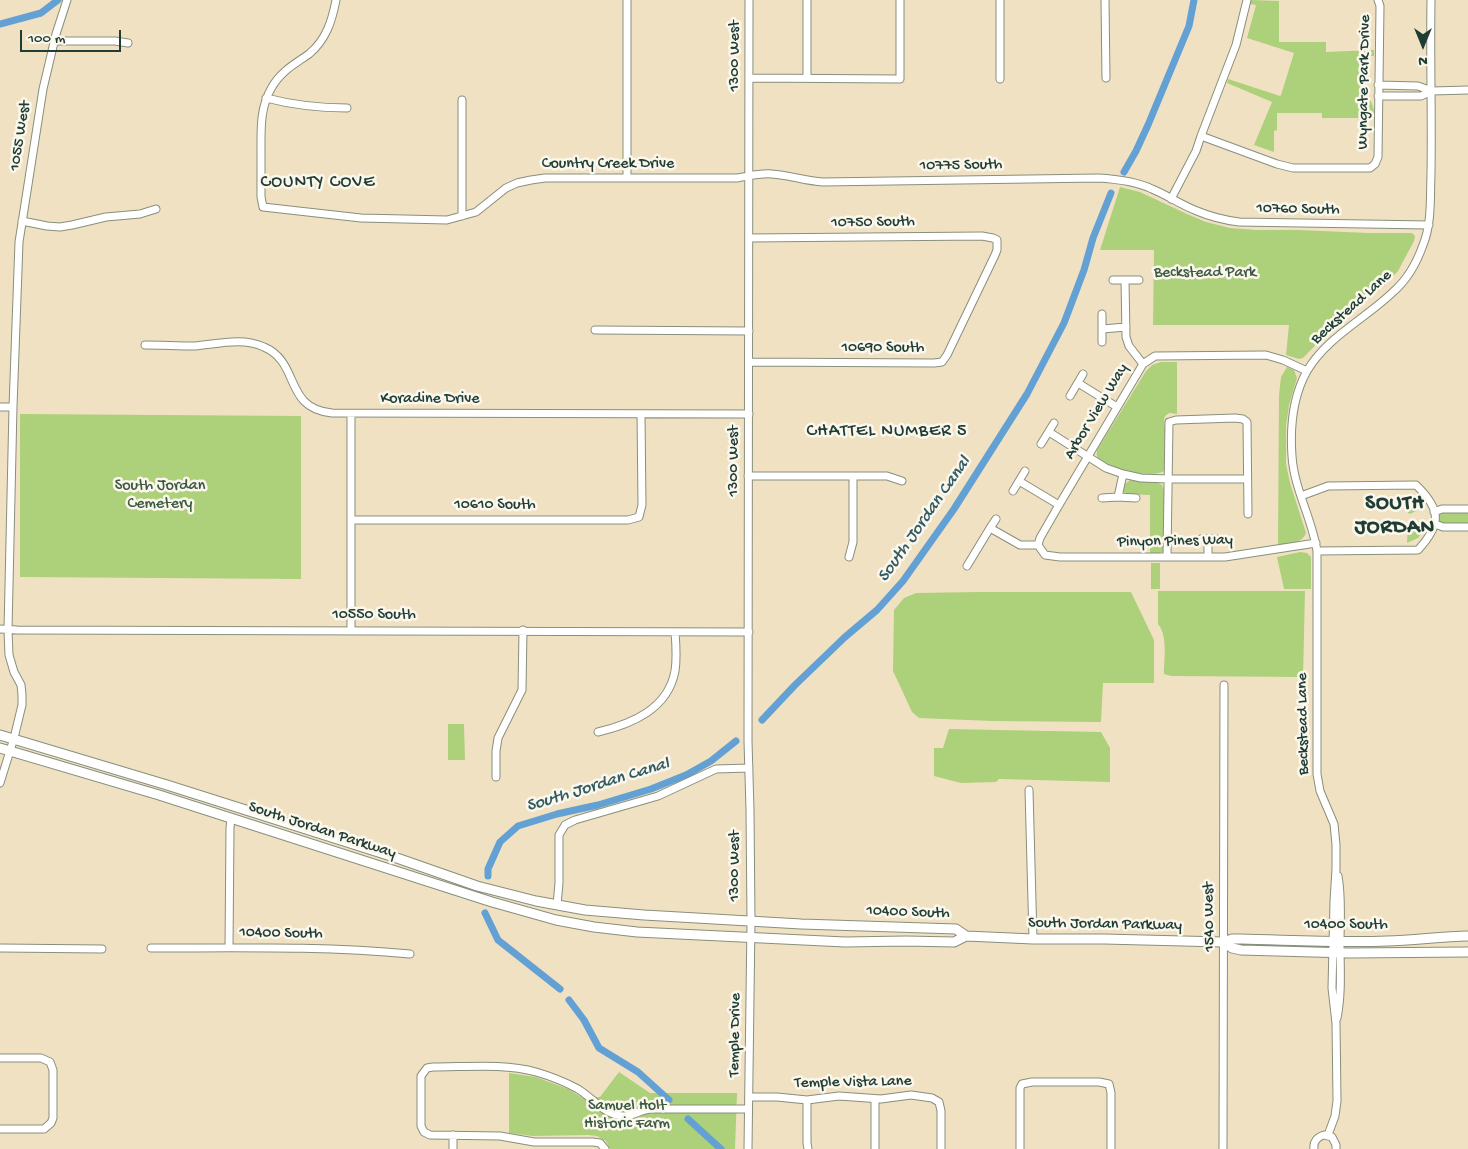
<!DOCTYPE html>
<style>
body{margin:0}
#map{position:relative;width:1468px;height:1149px;overflow:hidden;background:#f1e1c3;font-family:"Gochi Hand",sans-serif}
canvas{display:block}
.north{position:absolute;left:1398px;top:20px;width:50px;height:50px;-webkit-text-stroke:4px #fbf7ec;paint-order:stroke;rotate:180deg;font-size:14px;font-weight:700;line-height:20px;text-align:center;color:#1f3d34}
.north::after{content:'';display:block;margin:auto;width:18px;height:22px;background:#1f3d34;clip-path:polygon(50% 0,100% 100%,50% 72%,0 100%)}
.scale{position:absolute;left:20px;top:30px;width:101px;height:22px;box-sizing:border-box;border:2px solid #1f3d34;border-top:0;padding-left:6px;font-size:15px;line-height:18px;white-space:nowrap;color:#1f3d34;-webkit-text-stroke:4px #fbf7ec;paint-order:stroke}
</style>
<div id="map">
<canvas width="1468" height="1149"></canvas>
<div class="north">N</div>
<div class="scale">100 m</div>
</div>
<script>
const ctx = document.querySelector('canvas').getContext('2d');
ctx.lineJoin = 'round';
function paint(path, color) { ctx.fillStyle = color; ctx.fill(path, 'evenodd'); }
function strokePath(path, color, width, dash) { ctx.strokeStyle = color; ctx.lineWidth = width; ctx.lineCap = dash ? 'butt' : 'round'; ctx.setLineDash(dash || []); ctx.stroke(path); }
function write(font, color, halo, rows, align = 'center') {
  ctx.font = font + ' "Gochi Hand",sans-serif'; ctx.lineWidth = 5; ctx.setLineDash([]); ctx.textBaseline = 'middle'; ctx.strokeStyle = halo; ctx.fillStyle = color; for (const [text, x, y, turn = 0] of rows) {
    ctx.save(); ctx.translate(x, y); ctx.rotate((+turn || 0) * Math.PI / 180); ctx.textAlign = isNaN(turn) ? turn : align; if (halo) ctx.strokeText(text, 0, 0); ctx.fillText(text, 0, 0); ctx.restore();
  }
}
const green = new Path2D(`
 M 1251,0 L 1279,1 L 1279,42 L 1326,42 L 1326,52 L 1374,50 L 1374,56 L 1366,56 L 1366,68 L 1362,84 L 1369,86 C 1367,101 1374,102 1374,113 L 1367,113 L 1367,118 L 1322,118 L 1322,113 L 1277,113 L 1277,130 L 1274,131 L 1274,152 L 1254,145 L 1272,102 L 1227,83 L 1228,79 L 1280,96 L 1281,95 L 1294,53 L 1247,38 L 1256,5 L 1250,4 Z
 M 1120,187 L 1140,192 L 1187,214 L 1206,222 L 1230,228 L 1256,230 L 1298,230 L 1368,233 L 1412,233 L 1415,236 L 1414,241 L 1398,271 L 1384,286 L 1331,329 L 1303,358 L 1299,359 L 1286,355 L 1289,325 L 1153,325 L 1154,250 L 1100,250 Z
 M 1161,362 L 1177,362 L 1177,414 L 1169,413 L 1165,416 L 1164,420 L 1165,429 L 1164,471 C 1153,479 1104,469 1098,458 C 1096,455 1097,453 1097,450 L 1146,371 L 1152,365 Z
 M 1287,367 L 1294,370 L 1297,378 L 1289,405 L 1286,426 L 1286,464 L 1290,483 L 1306,533 C 1302,544 1288,543 1278,545 L 1279,395 L 1281,377 Z
 M 20,414 L 301,416 L 301,579 L 20,577 Z
 M 1130,480 L 1158,483 L 1162,485 L 1165,492 L 1164,551 L 1157,554 L 1150,555 L 1150,495 L 1125,494 L 1123,490 L 1125,484 Z
 M 1408,494 L 1419,500 L 1424,507 L 1410,514 L 1408,513 Z
 M 1445,512 L 1468,512 L 1468,524 L 1441,523 L 1438,519 L 1439,515 Z
 M 1410,523 L 1424,530 L 1418,538 L 1407,543 L 1408,524 Z
 M 1300,552 L 1307,553 L 1311,557 L 1311,589 L 1284,589 L 1277,557 Z
 M 1151,563 L 1160,563 L 1160,589 L 1151,589 Z
 M 1158,591 L 1305,591 L 1303,677 L 1171,676 L 1164,674 C 1164,659 1168,636 1158,624 Z
 M 979,592 L 1131,592 L 1154,640 L 1154,683 L 1103,683 L 1101,722 L 992,721 L 919,718 L 912,712 L 893,671 L 894,610 L 904,598 L 916,593 Z
 M 448,724 L 464,724 L 465,760 L 448,760 Z
 M 949,729 L 1101,732 L 1110,748 L 1110,782 L 999,779 L 996,782 L 961,783 L 934,776 L 934,748 L 943,748 Z
 M 619,1072 L 650,1093 L 737,1093 L 735,1149 L 610,1149 L 606,1141 L 597,1136 L 588,1135 L 533,1136 L 509,1133 L 509,1073 L 536,1077 L 568,1089 L 583,1098 L 600,1097 Z`);
const canal = new Path2D(`
 M 0,24 L 41,13 L 58,0
 M 1124,172 L 1136,151 L 1148,125 L 1189,26 L 1194,0
 M 762,720 L 795,685 L 845,637 L 877,610 L 903,581 L 954,509 L 1027,394 L 1064,323 L 1084,270 L 1093,238 L 1111,193
 M 488,876 L 488,869 L 500,842 L 518,826 L 557,814 L 598,805 L 651,789 L 686,775 L 711,761 L 736,741
 M 485,913 L 498,940 L 560,989
 M 569,1000 L 584,1020 L 599,1048 L 638,1072 L 669,1100
 M 688,1119 L 721,1149`);
const minor = new Path2D(`
 M 336,0 C 332,21 326,40 309,54 C 295,64 281,71 272,87 C 260,107 261,128 261,150 C 261,166 261,181 261,197 L 263,207 L 361,218 L 447,220 L 476,212 L 506,188 L 517,183 L 531,180 L 545,178 L 737,178 C 749,176 760,173 772,174 C 789,175 805,181 823,182 L 1098,178 C 1116,179 1135,181 1152,189 C 1167,195 1181,205 1197,211 C 1211,217 1224,220 1239,222 L 1429,225
 M 627,0 L 627,178
 M 807,0 L 807,78
 M 1000,0 L 1000,79
 M 1105,0 L 1106,78
 M 55,41 L 115,41 L 128,43
 M 750,78 L 900,79 L 900,0
 M 1378,85 L 1418,86 L 1432,91 L 1468,90
 M 1378,96 L 1421,96 L 1432,91
 M 266,98 C 293,105 318,108 347,108
 M 462,100 L 462,216
 M 1201,136 L 1277,164 L 1293,168 L 1370,168 L 1375,164 L 1378,157 L 1380,6 L 1378,0
 M 1171,199 L 1196,151 L 1201,136 L 1236,45 L 1247,0
 M 22,221 L 47,226 L 60,227 L 72,225 L 106,217 L 140,214 L 156,209
 M 1113,280 L 1139,280
 M 1125,280 L 1126,337 L 1129,346 L 1143,364
 M 1102,314 L 1102,342
 M 1102,329 L 1126,327
 M 595,330 L 749,331
 M 145,345 C 161,345 178,346 195,346 C 217,344 243,337 264,347 C 301,363 283,408 332,413 L 749,414
 M 749,362 L 934,363 L 942,362 L 947,355 L 995,255 L 997,250 L 997,240 L 993,238 L 982,236 L 749,238
 M 1078,383 L 1117,407
 M 1070,396 L 1083,374
 M 0,407 L 13,407
 M 351,414 L 351,630
 M 1049,432 L 1106,468 L 1123,474 L 1141,478 L 1168,479 L 1247,479
 M 1041,444 L 1054,423
 M 748,476 L 887,476 L 902,481
 M 1019,481 L 1059,505
 M 1013,491 L 1025,471
 M 1301,496 L 1328,486 L 1416,485 C 1441,509 1442,524 1418,550 L 1317,551
 M 1118,497 L 1123,474
 M 1102,498 L 1118,497 L 1136,498
 M 1434,512 L 1442,509 L 1468,509
 M 351,520 L 628,520 L 639,517 L 642,505 L 641,414
 M 1435,524 L 1443,527 L 1468,527
 M 990,528 L 996,519
 M 1201,539 L 1216,539
 M 1038,545 L 1040,538 L 1059,505 L 1143,364 L 1155,356 L 1266,355 L 1283,360 L 1307,371
 M 1038,545 L 1045,555 L 1060,557 L 1225,557 L 1316,543
 M 849,557 L 853,542 L 853,476
 M 1167,557 L 1169,422 L 1176,420 L 1235,418 L 1243,419 L 1247,422 L 1248,514
 M 1208,557 L 1208,539
 M 967,566 L 990,528 L 1020,545 L 1038,545
 M 0,629 L 17,630 L 749,632
 M 598,732 C 632,724 668,709 675,671 C 677,658 676,644 675,632
 M 496,777 L 496,751 L 498,738 L 522,690 L 523,630
 M 0,783 L 14,738 L 22,705 L 22,695 L 21,685 L 14,672 L 9,655 L 8,630 L 13,407 L 19,242 L 43,89 L 56,34 L 67,0
 M 1029,790 L 1033,939
 M 557,905 L 559,883 L 559,835 L 565,825 L 575,820 L 658,796 L 716,769 L 749,768
 M 0,948 L 102,949
 M 151,948 C 237,948 324,946 410,954
 M 229,948 L 230,828 L 231,818
 M 1337,1018 C 1342,993 1340,968 1340,943 C 1340,921 1342,898 1338,876
 M 0,1058 L 41,1058 L 50,1062 L 53,1070 L 53,1118 L 51,1123 L 44,1129 L 0,1129
 M 749,1097 L 777,1097 L 807,1100 L 839,1096 L 881,1099 L 911,1095 L 932,1098 L 939,1102 L 941,1111 L 941,1149
 M 807,1100 L 807,1143 L 808,1149
 M 453,1135 L 453,1149
 M 1328,1135 L 1335,1116 L 1337,1101 L 1336,1023 L 1332,988 L 1334,901 L 1336,869 L 1336,845 L 1334,824 L 1320,791 L 1317,774 L 1317,551 C 1312,518 1294,489 1292,456 C 1290,428 1293,396 1307,371 C 1327,337 1365,319 1393,292 C 1407,280 1417,262 1423,245 C 1432,223 1430,198 1431,174 C 1432,116 1430,58 1431,0
 M 605,1149 L 600,1143 L 593,1142 L 534,1142 L 500,1136 L 430,1135 L 424,1132 L 421,1126 L 421,1076 L 427,1068 L 433,1067 C 466,1067 505,1063 536,1072 C 550,1076 565,1082 578,1089 C 593,1098 604,1115 623,1116 C 634,1116 642,1109 652,1109 L 748,1109
 M 748,1149 L 751,921 L 750,810 L 748,741 L 749,0
 M 875,1149 L 875,1099
 M 1020,1149 L 1020,1088 L 1022,1084 L 1032,1082 L 1099,1082 L 1109,1084 L 1111,1093 L 1111,1149
 M 1223,1149 L 1224,685
 M 1314,1149 C 1313,1142 1317,1137 1324,1135 L 1332,1137 L 1336,1145 L 1336,1149`);
const major = new Path2D(`
 M 0,735 L 167,785 L 394,857 L 477,886 L 536,901 L 585,910 L 644,915 L 801,924 L 956,929 L 966,936 L 1033,939 L 1104,939 L 1223,942 L 1232,939 L 1241,939 C 1289,940 1338,943 1387,941 C 1414,941 1440,936 1468,936
 M 0,748 L 159,795 L 492,902 L 556,920 L 594,927 L 637,932 L 845,942 L 906,941 L 954,942 L 966,936
 M 1223,942 L 1232,948 L 1241,950 L 1349,953 L 1468,952`);
const streetNames = [
 ["1300 West",736,56,-90],
 ["Wyngate Park Drive",1365,82,-89],
 ["1055 West",21,136,-81],
 ["Country Creek Drive",608,165],
 ["10775 South",961,166,-1],
 ["10760 South",1298,210,1],
 ["10750 South",873,223,-1],
 ["Beckstead Lane",1352,308,-42],
 ["10690 South",883,349],
 ["Koradine Drive",430,400],
 ["Arbor View Way",1097,412,-59],
 ["1300 West",735,461,-90],
 ["10610 South",495,506],
 ["Pinyon Pines Way",1175,542,-1],
 ["10550 South",374,616],
 ["Beckstead Lane",1304,724,-91],
 ["South Jordan Parkway",322,831,18],
 ["1300 West",736,866,-90],
 ["10400 South",908,913,2],
 ["1540 West",1210,917,-91],
 ["South Jordan Parkway",1105,925,1],
 ["10400 South",1346,926],
 ["10400 South",281,934,1],
 ["Temple Drive",736,1035,-89],
 ["Temple Vista Lane",853,1083,-1]
];
const parkNames = [
 ["Beckstead Park",1205,274],
 ["South Jordan",160,487],
 ["Cemetery",160,505],
 ["Samuel Holt",627,1107],
 ["Historic Farm",627,1125]
];
const neighbourhoodNames = [
 ["COUNTY COVE",318,183],
 ["CHATTEL NUMBER 5",887,432]
];
const waterNames = [
 ["South Jordan Canal",925,520,-55],
 ["South Jordan Canal",598,786,-17]
];
const districtNames = [
 ["SOUTH",1395,505],
 ["JORDAN",1395,529]
];
paint(green, '#add07a');
strokePath(canal, '#63a0d4', 7);
strokePath(minor, '#888f7c', 9);
strokePath(major, '#888f7c', 11);
strokePath(minor, '#fff', 7);
strokePath(major, '#fff', 9);
write('16px', '#1f3d34', '#fbf7ec', streetNames);
write('16px', '#3b5a42', '#fbf7ec', parkNames);
ctx.letterSpacing = '1px';
write('18px', '#1f3d34', '#fbf7ec', neighbourhoodNames);
ctx.letterSpacing = '0px';
write('italic 18px', '#335b64', '#fbf7ec', waterNames);
ctx.letterSpacing = '1px';
write('bold 21px', '#1f3d34', '#fbf7ec', districtNames);
ctx.letterSpacing = '0px';
</script>
